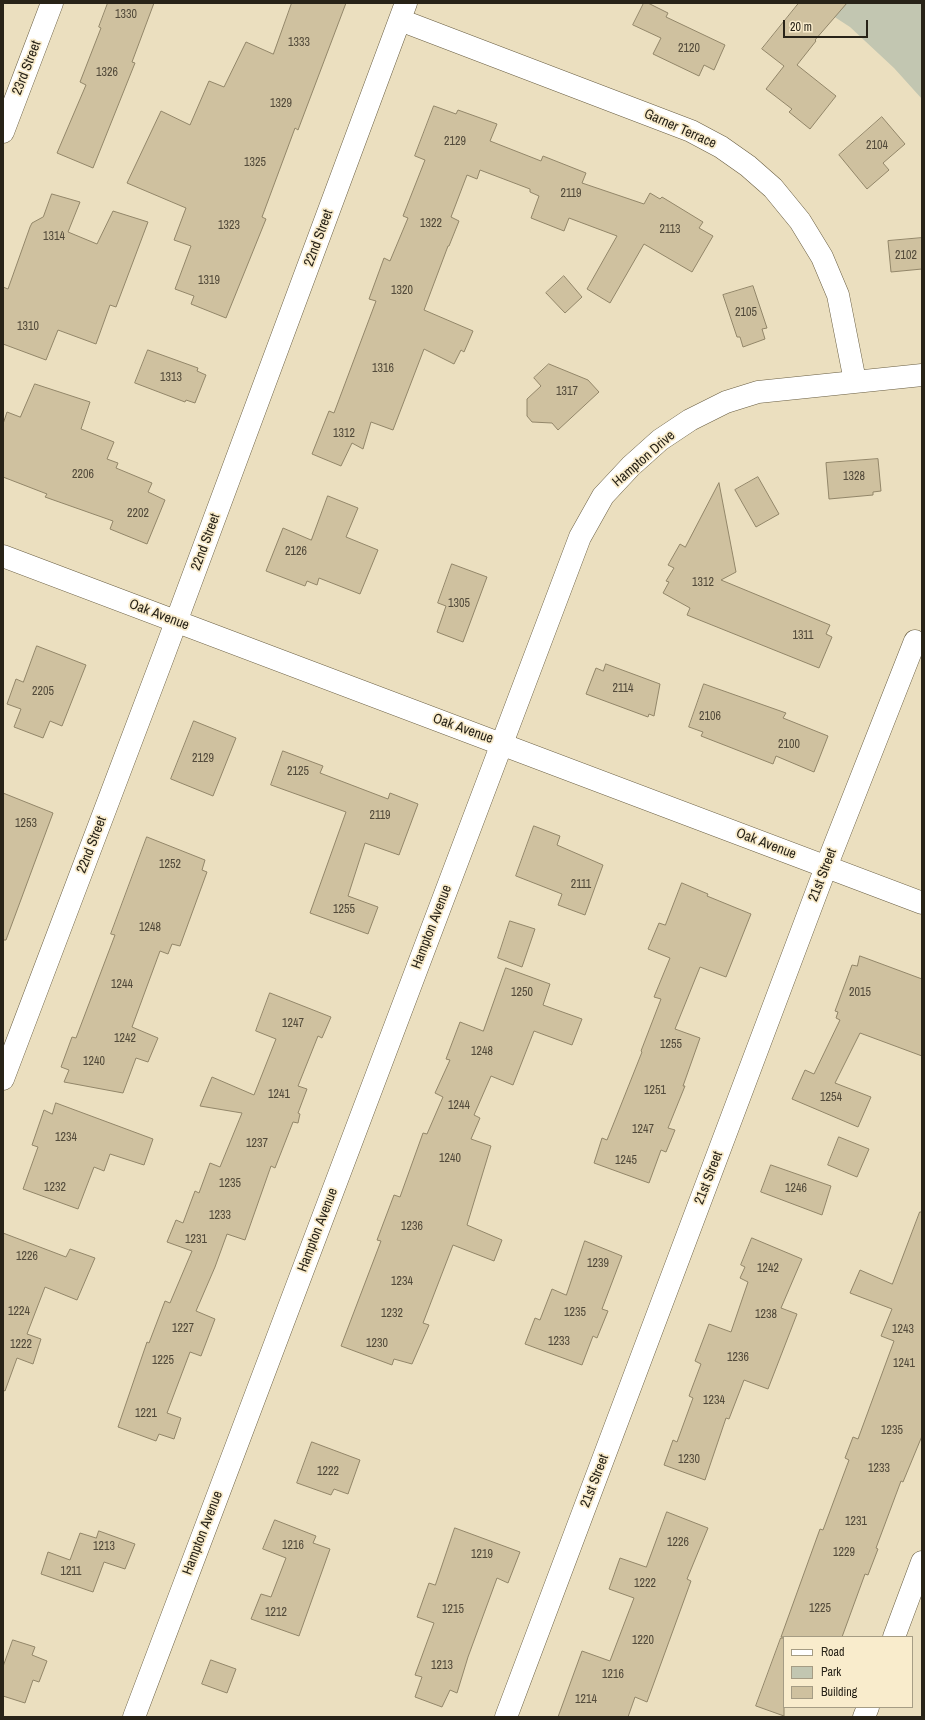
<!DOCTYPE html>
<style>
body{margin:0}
#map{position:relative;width:925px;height:1720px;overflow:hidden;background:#ebdfbf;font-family:"Archivo Narrow",sans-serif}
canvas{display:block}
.frame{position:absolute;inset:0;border:4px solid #282318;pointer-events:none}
.legend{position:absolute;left:783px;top:1636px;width:130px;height:72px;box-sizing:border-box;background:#f9eccc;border:1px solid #a59c84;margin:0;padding:5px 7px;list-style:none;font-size:12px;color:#282318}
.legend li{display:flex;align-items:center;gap:8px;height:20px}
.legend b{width:20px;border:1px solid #a59c84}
.scale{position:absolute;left:783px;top:20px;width:85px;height:18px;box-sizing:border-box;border:2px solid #282318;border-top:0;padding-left:5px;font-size:12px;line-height:14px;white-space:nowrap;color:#282318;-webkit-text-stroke:3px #f9eccc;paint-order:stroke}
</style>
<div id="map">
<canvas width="925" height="1720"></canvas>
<div class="frame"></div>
<ul class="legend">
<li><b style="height:5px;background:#fff"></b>Road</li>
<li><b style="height:11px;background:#c2c6b1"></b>Park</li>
<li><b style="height:11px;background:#cfc19f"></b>Building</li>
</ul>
<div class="scale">20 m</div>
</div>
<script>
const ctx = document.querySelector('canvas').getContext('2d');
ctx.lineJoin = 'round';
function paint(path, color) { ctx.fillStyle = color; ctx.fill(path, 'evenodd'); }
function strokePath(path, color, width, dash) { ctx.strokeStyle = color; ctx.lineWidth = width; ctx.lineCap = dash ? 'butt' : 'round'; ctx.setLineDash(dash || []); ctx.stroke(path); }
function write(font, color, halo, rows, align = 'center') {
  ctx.font = font + ' "Archivo Narrow",sans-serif'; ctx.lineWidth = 3.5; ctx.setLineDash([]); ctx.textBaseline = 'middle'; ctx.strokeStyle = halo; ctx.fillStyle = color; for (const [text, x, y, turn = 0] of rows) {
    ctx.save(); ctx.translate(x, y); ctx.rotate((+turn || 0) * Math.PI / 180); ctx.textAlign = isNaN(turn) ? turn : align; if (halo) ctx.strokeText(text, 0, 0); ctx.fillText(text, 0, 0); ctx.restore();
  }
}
const green = new Path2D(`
 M 813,3 L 922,3 L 922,99 L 894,68 L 850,27 Z`);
const building = new Path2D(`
 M 108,3 L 154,3 L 132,62 L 135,63 L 93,168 L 57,153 L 86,85 L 80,82 L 101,28 L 99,27 Z
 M 292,3 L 346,3 L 298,130 L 295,128 L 262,217 L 266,219 L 226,318 L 191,304 L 194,296 L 175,289 L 191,246 L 174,240 L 186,208 L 127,183 L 161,111 L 190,125 L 209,81 L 224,87 L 246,42 L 273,54 Z
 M 644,3 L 648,3 L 668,13 L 666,17 L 725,45 L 714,70 L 704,65 L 699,76 L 653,54 L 661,38 L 633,25 Z
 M 799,3 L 847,3 L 815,40 L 816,41 L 797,65 L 836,96 L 810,129 L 789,112 L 792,109 L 766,89 L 784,66 L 762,49 Z
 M 434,106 L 456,114 L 458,110 L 497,124 L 490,141 L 541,161 L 543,156 L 586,173 L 582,183 L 644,204 L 650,193 L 660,199 L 662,197 L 703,222 L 699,228 L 713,236 L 692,272 L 644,244 L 610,303 L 587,289 L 617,236 L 569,218 L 564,231 L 531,218 L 539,196 L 530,192 L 530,189 L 480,170 L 477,179 L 467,175 L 451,217 L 459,221 L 449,246 L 448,246 L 424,310 L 473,331 L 464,352 L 461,350 L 454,364 L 424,349 L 393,430 L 371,422 L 363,449 L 352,443 L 341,466 L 312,454 L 329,411 L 334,413 L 376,301 L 369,299 L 384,258 L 390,261 L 408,218 L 403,216 L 425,160 L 415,156 Z
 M 882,117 L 905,144 L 883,163 L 889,170 L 867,189 L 839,155 Z
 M 52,194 L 80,202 L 68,232 L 97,244 L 113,211 L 148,222 L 116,307 L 110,305 L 96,344 L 58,330 L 46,360 L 3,344 L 3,287 L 8,289 L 30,227 L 32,223 L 43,217 Z
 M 922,238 L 922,269 L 891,272 L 888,241 Z
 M 564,276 L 582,297 L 565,313 L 546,293 Z
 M 753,286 L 767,328 L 762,329 L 765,339 L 743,347 L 740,337 L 737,337 L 723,295 Z
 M 148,350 L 198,368 L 197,371 L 206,375 L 195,403 L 186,400 L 185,402 L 135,383 Z
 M 549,364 L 588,380 L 599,392 L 558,430 L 552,423 L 532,422 L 527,416 L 527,399 L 541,386 L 534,378 Z
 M 35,384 L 90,402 L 81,429 L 114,442 L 107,459 L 118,463 L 116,468 L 152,483 L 148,492 L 165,500 L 147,544 L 110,529 L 113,521 L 45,497 L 47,494 L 3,477 L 3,424 L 7,412 L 20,417 Z
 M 878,459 L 881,491 L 873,492 L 873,495 L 829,499 L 826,463 Z
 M 758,477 L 779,514 L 756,527 L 735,490 Z
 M 719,483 L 736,572 L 721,580 L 830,625 L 826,634 L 832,637 L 819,668 L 687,615 L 690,608 L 663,593 L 669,582 L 666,581 L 674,568 L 668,565 L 680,544 L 685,547 Z
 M 328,496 L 358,508 L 346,537 L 378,550 L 360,594 L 319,578 L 317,585 L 307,581 L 305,586 L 266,571 L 283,528 L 311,540 Z
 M 452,564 L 487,577 L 463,642 L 437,632 L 446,606 L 438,603 Z
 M 37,646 L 86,665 L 62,726 L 50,721 L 43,738 L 14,727 L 21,709 L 7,704 L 16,679 L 23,682 Z
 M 606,664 L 660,684 L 654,716 L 649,714 L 648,717 L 586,694 L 596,668 L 603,671 Z
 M 704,684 L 786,713 L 783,718 L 828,736 L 814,772 L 776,756 L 773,764 L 701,736 L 703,732 L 689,727 Z
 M 194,721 L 236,738 L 213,796 L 171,779 Z
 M 283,751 L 323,766 L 320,773 L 388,799 L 390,793 L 418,804 L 399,855 L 365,843 L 348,896 L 378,907 L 368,934 L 310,913 L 346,812 L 271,785 Z
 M 3,793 L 53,813 L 6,940 L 3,940 Z
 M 534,826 L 560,836 L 557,845 L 603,865 L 585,915 L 558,905 L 562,894 L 516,876 Z
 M 147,837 L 205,860 L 202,870 L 207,872 L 180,946 L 172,944 L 168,954 L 160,951 L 132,1027 L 158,1038 L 148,1062 L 136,1058 L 123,1093 L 64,1082 L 69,1070 L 61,1067 L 72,1037 L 76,1038 L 115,935 L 111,934 Z
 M 682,883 L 708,894 L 707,896 L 751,914 L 726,977 L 700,967 L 675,1029 L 700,1038 L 683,1086 L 685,1086 L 668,1128 L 675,1130 L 666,1152 L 661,1150 L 649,1183 L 594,1163 L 602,1138 L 607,1140 L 615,1120 L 642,1052 L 641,1051 L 661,999 L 654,997 L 670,958 L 648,949 L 659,923 L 665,925 Z
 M 510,921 L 535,929 L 522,967 L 498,958 Z
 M 860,956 L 922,979 L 922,1056 L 860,1033 L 835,1083 L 871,1097 L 858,1127 L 792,1099 L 805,1070 L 814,1074 L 840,1020 L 836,1018 L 838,1012 L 835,1011 L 852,965 L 857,966 Z
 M 506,968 L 550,984 L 543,1005 L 582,1019 L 572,1045 L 534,1031 L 513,1085 L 491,1076 L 474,1115 L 480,1118 L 471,1139 L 491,1146 L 467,1225 L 502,1240 L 494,1261 L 453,1245 L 423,1323 L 429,1325 L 412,1364 L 394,1359 L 392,1365 L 341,1346 L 381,1241 L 377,1240 L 394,1195 L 400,1197 L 423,1133 L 427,1134 L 443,1097 L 435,1093 L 450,1060 L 446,1059 L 460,1022 L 483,1031 Z
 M 270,993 L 331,1017 L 322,1038 L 318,1036 L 298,1086 L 307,1089 L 298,1113 L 300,1114 L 298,1123 L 293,1122 L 275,1168 L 271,1166 L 245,1240 L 227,1234 L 215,1267 L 196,1311 L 215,1319 L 201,1356 L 190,1352 L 167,1413 L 181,1418 L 174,1439 L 159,1434 L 156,1441 L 118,1427 L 147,1342 L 149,1343 L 165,1301 L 170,1303 L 192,1251 L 167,1242 L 176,1220 L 183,1223 L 195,1191 L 199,1193 L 210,1163 L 220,1167 L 242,1113 L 200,1106 L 212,1077 L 254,1095 L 276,1039 L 256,1031 Z
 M 56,1103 L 153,1139 L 144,1165 L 110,1154 L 104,1171 L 94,1167 L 78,1209 L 23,1189 L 38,1147 L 32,1145 L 44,1110 L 52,1114 Z
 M 839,1137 L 869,1149 L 857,1177 L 828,1165 Z
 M 771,1165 L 831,1186 L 822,1215 L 761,1192 Z
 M 920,1212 L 922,1212 L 922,1436 L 903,1482 L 901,1481 L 876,1548 L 878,1549 L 868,1575 L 865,1574 L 842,1637 L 781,1637 L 820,1529 L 823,1530 L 849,1460 L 845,1458 L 853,1437 L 858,1439 L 894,1341 L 881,1336 L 892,1309 L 850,1293 L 860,1270 L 892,1284 Z
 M 3,1233 L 66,1257 L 70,1249 L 95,1258 L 77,1300 L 45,1287 L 27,1334 L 41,1339 L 33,1364 L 17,1358 L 5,1391 L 3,1390 Z
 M 752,1238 L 802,1259 L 781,1308 L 797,1314 L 768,1389 L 744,1380 L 729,1419 L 726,1418 L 705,1480 L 664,1465 L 673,1440 L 677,1442 L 693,1398 L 689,1396 L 701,1364 L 695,1361 L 709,1324 L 731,1332 L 748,1282 L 740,1278 L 745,1267 L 741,1265 Z
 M 585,1241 L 622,1256 L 602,1309 L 608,1311 L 597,1338 L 593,1336 L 582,1365 L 525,1344 L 535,1318 L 540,1320 L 552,1289 L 566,1295 Z
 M 312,1442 L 360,1460 L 348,1494 L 334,1489 L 331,1495 L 297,1483 Z
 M 667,1512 L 708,1528 L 687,1579 L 691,1581 L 647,1702 L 635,1697 L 628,1717 L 558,1717 L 582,1651 L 610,1661 L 634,1598 L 609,1589 L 620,1558 L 646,1567 Z
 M 275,1520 L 316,1536 L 313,1543 L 330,1549 L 299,1636 L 251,1619 L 261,1594 L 271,1597 L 286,1558 L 263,1549 Z
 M 455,1528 L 520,1552 L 508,1583 L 497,1578 L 468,1657 L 457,1693 L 450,1690 L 442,1707 L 415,1697 L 422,1677 L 415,1675 L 434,1623 L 417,1617 L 429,1583 L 435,1585 Z
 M 99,1531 L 135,1544 L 125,1569 L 104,1562 L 93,1592 L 41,1574 L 48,1552 L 70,1560 L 80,1533 L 96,1538 Z
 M 781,1638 L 784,1638 L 784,1716 L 756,1706 Z
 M 13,1640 L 35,1647 L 32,1655 L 47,1661 L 39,1682 L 33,1680 L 25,1703 L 3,1696 L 3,1667 Z
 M 211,1660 L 236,1669 L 227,1693 L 202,1684 Z`);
const minor = new Path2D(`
 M 400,20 L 691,131 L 721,147 L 748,166 L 773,188 L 800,221 L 822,257 L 838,295 L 855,381
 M 3,132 L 52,3
 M 3,556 L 922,903
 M 3,1079 L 163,657 L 406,3
 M 894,1637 L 922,1562
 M 506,1717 L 826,867 L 915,641
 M 864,1717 L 868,1707`);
const tertiary = new Path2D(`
 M 134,1717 L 580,537 L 603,496 L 631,466 L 660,440 L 690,420 L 726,402 L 758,392 L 922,375`);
const numberNames = [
 ["1330",126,15],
 ["1333",299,43],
 ["2120",689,49],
 ["1326",107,73],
 ["1329",281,104],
 ["2129",455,142],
 ["2104",877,146],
 ["1325",255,163],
 ["2119",571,194],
 ["1322",431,224],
 ["1323",229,226],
 ["2113",670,230],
 ["1314",54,237],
 ["2102",906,256],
 ["1319",209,281],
 ["1320",402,291],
 ["2105",746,313],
 ["1310",28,327],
 ["1316",383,369],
 ["1313",171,378],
 ["1317",567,392],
 ["1312",344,434],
 ["2206",83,475],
 ["1328",854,477],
 ["2202",138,514],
 ["2126",296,552],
 ["1312",703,583],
 ["1305",459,604],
 ["1311",803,636],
 ["2114",623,689],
 ["2205",43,692],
 ["2106",710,717],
 ["2100",789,745],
 ["2129",203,759],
 ["2125",298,772],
 ["2119",380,816],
 ["1253",26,824],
 ["1252",170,865],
 ["2111",581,885],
 ["1255",344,910],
 ["1248",150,928],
 ["1244",122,985],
 ["1250",522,993],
 ["2015",860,993],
 ["1247",293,1024],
 ["1242",125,1039],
 ["1255",671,1045],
 ["1248",482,1052],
 ["1240",94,1062],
 ["1251",655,1091],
 ["1241",279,1095],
 ["1254",831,1098],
 ["1244",459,1106],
 ["1247",643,1130],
 ["1234",66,1138],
 ["1237",257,1144],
 ["1240",450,1159],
 ["1245",626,1161],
 ["1235",230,1184],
 ["1232",55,1188],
 ["1246",796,1189],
 ["1233",220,1216],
 ["1236",412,1227],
 ["1231",196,1240],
 ["1226",27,1257],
 ["1239",598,1264],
 ["1242",768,1269],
 ["1234",402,1282],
 ["1224",19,1312],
 ["1235",575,1313],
 ["1232",392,1314],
 ["1238",766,1315],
 ["1227",183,1329],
 ["1243",903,1330],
 ["1233",559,1342],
 ["1230",377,1344],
 ["1222",21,1345],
 ["1236",738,1358],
 ["1225",163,1361],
 ["1241",904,1364],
 ["1234",714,1401],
 ["1221",146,1414],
 ["1235",892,1431],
 ["1230",689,1460],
 ["1233",879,1469],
 ["1222",328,1472],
 ["1231",856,1522],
 ["1226",678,1543],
 ["1216",293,1546],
 ["1213",104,1547],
 ["1229",844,1553],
 ["1219",482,1555],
 ["1211",71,1572],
 ["1222",645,1584],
 ["1225",820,1609],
 ["1215",453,1610],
 ["1212",276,1613],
 ["1220",643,1641],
 ["1213",442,1666],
 ["1216",613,1675],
 ["1214",586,1700]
];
const streetNames = [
 ["23rd Street",27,68,-69],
 ["Garner Terrace",680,129,24],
 ["22nd Street",319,238,-70],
 ["Hampton Drive",644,459,-41],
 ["22nd Street",206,542,-70],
 ["Oak Avenue",159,615,21],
 ["Oak Avenue",463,729,20],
 ["Oak Avenue",766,844,21],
 ["22nd Street",92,845,-69],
 ["21st Street",823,875,-69],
 ["Hampton Avenue",432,927,-69],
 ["21st Street",709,1178,-69],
 ["Hampton Avenue",318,1230,-69],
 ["21st Street",595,1481,-69],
 ["Hampton Avenue",203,1533,-69]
];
paint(green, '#c2c6b1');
paint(building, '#cfc19f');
strokePath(building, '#928669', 1);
strokePath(minor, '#685d41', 23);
strokePath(tertiary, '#685d41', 23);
strokePath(minor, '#fff', 22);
strokePath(tertiary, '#fff', 22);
write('12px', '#524a3a', null, numberNames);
write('14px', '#282318', '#f9eccc', streetNames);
</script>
